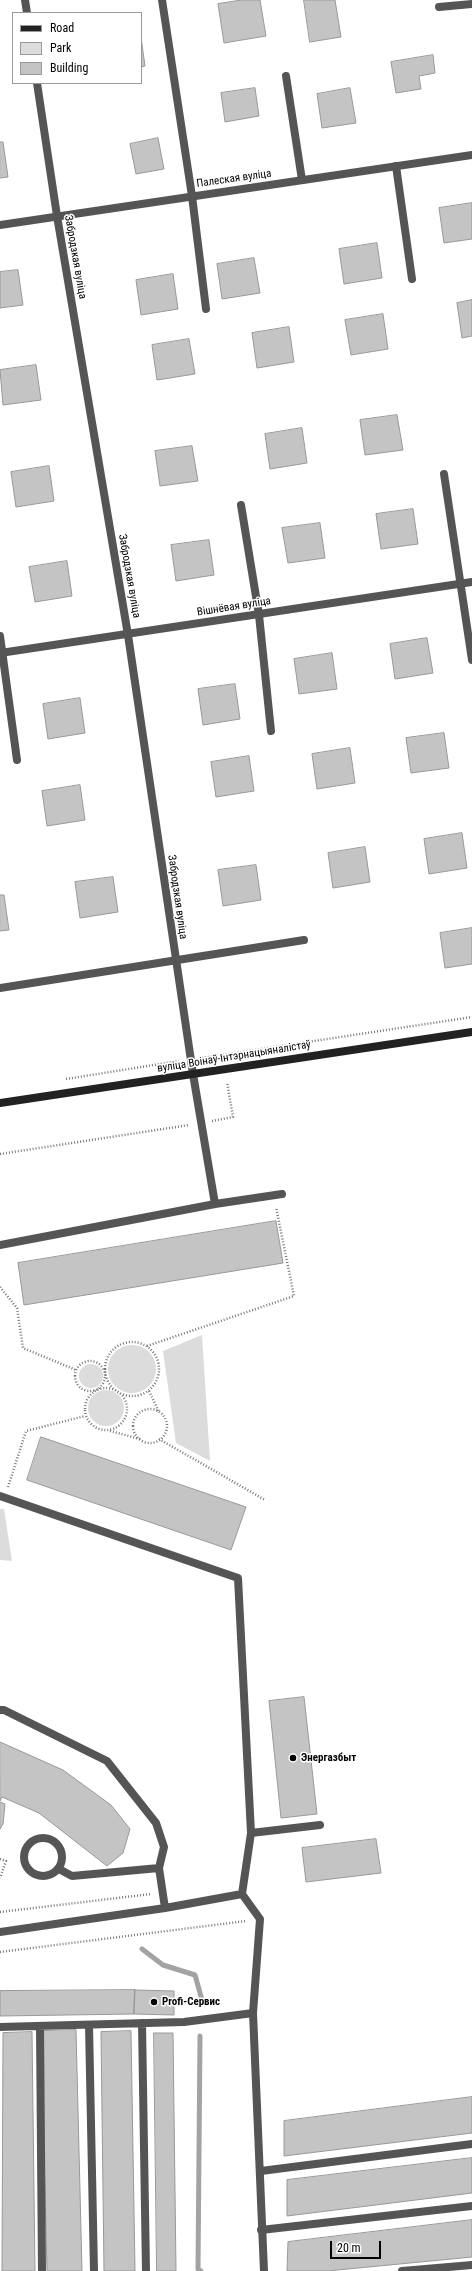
<!DOCTYPE html>
<meta charset="utf-8">
<style>
body{margin:0}
#map{position:relative;width:472px;height:2271px;overflow:hidden;background:#fff;font-family:"Roboto Condensed",sans-serif}
canvas{display:block}
.legend{position:absolute;left:12px;top:12px;width:130px;height:72px;box-sizing:border-box;background:#fff;border:1px solid #999;margin:0;padding:5px 7px;list-style:none;font-size:12px;color:#000}
.legend li{display:flex;align-items:center;gap:8px;height:20px}
.legend b{width:20px;border:1px solid #999}
.scale{position:absolute;left:330px;top:2241px;width:51px;height:18px;box-sizing:border-box;border:2px solid #000;border-top:0;padding-left:5px;font-size:12px;line-height:14px;white-space:nowrap;color:#000;-webkit-text-stroke:3px #fff;paint-order:stroke}
</style>
<div id="map">
<canvas width="472" height="2271"></canvas>
<ul class="legend">
<li><b style="height:5px;background:#222"></b>Road</li>
<li><b style="height:11px;background:#dcdcdc"></b>Park</li>
<li><b style="height:11px;background:#c4c4c4"></b>Building</li>
</ul>
<div class="scale">20 m</div>
</div>
<script>
const ctx = document.querySelector('canvas').getContext('2d');
ctx.lineJoin = 'round';
function paint(path, color) { ctx.fillStyle = color; ctx.fill(path, 'evenodd'); }
function strokePath(path, color, width, dash) { ctx.strokeStyle = color; ctx.lineWidth = width; ctx.lineCap = dash ? 'butt' : 'round'; ctx.setLineDash(dash || []); ctx.stroke(path); }
function write(font, color, halo, rows, align = 'center') {
  ctx.font = font + ' "Roboto Condensed",sans-serif'; ctx.lineWidth = 3; ctx.setLineDash([]); ctx.textBaseline = 'middle'; ctx.strokeStyle = halo; ctx.fillStyle = color; for (const [text, x, y, turn = 0] of rows) {
    ctx.save(); ctx.translate(x, y); ctx.rotate((+turn || 0) * Math.PI / 180); ctx.textAlign = isNaN(turn) ? turn : align; if (halo) ctx.strokeText(text, 0, 0); ctx.fillText(text, 0, 0); ctx.restore();
  }
}
const green = new Path2D(`
 M 202,1335 L 210,1461 L 176,1443 L 163,1351 Z
 M108 1369a24 24 0 1 1 48 0a24 24 0 1 1-48 0Z
 M79 1376a12 12 0 1 1 24 0a12 12 0 1 1-24 0Z
 M88 1408a18 18 0 1 1 36 0a18 18 0 1 1-36 0Z
 M 0,1509 L 4,1509 L 12,1561 L 0,1560 Z`);
const stream = new Path2D(`
 M 142,1949 L 163,1965 L 195,1975 L 202,2000
 M 200,2036 L 198,2269 L 201,2271`);
const building = new Path2D(`
 M 242,0 L 260,0 L 266,36 L 224,43 L 218,4 Z
 M 304,0 L 335,0 L 341,37 L 310,42 Z
 M 141,37 L 145,66 L 141,67 Z
 M 433,55 L 435,73 L 419,76 L 421,89 L 396,93 L 391,62 Z
 M 255,88 L 259,116 L 225,122 L 221,93 Z
 M 350,88 L 356,123 L 322,128 L 317,94 Z
 M 158,138 L 164,169 L 136,174 L 130,144 Z
 M 0,142 L 3,142 L 8,177 L 0,178 Z
 M 472,203 L 472,239 L 444,243 L 439,208 Z
 M 377,243 L 382,278 L 344,284 L 339,249 Z
 M 254,258 L 260,293 L 222,299 L 217,264 Z
 M 18,270 L 23,305 L 0,308 L 0,272 Z
 M 173,274 L 178,309 L 141,315 L 136,280 Z
 M 472,300 L 472,336 L 462,338 L 457,303 Z
 M 383,314 L 388,349 L 351,355 L 345,320 Z
 M 289,327 L 294,362 L 257,368 L 252,333 Z
 M 189,339 L 195,374 L 157,380 L 152,345 Z
 M 36,365 L 41,400 L 3,405 L 0,370 Z
 M 397,415 L 403,450 L 365,455 L 360,420 Z
 M 302,428 L 307,463 L 270,469 L 265,434 Z
 M 192,446 L 198,481 L 160,486 L 155,451 Z
 M 49,466 L 54,501 L 16,507 L 11,472 Z
 M 413,509 L 418,544 L 381,549 L 376,514 Z
 M 320,523 L 325,558 L 288,563 L 282,528 Z
 M 209,540 L 214,575 L 176,581 L 171,545 Z
 M 67,561 L 72,596 L 35,602 L 29,567 Z
 M 427,638 L 433,673 L 395,679 L 390,644 Z
 M 332,653 L 337,689 L 299,694 L 294,659 Z
 M 235,684 L 240,719 L 203,725 L 198,689 Z
 M 80,698 L 85,733 L 48,739 L 43,704 Z
 M 444,733 L 449,768 L 411,773 L 406,738 Z
 M 350,748 L 355,783 L 317,789 L 312,754 Z
 M 249,756 L 254,791 L 216,797 L 211,762 Z
 M 80,785 L 85,820 L 47,826 L 42,791 Z
 M 462,833 L 467,868 L 429,874 L 424,839 Z
 M 365,847 L 370,882 L 333,888 L 328,853 Z
 M 256,865 L 261,900 L 223,906 L 218,870 Z
 M 113,877 L 118,912 L 80,918 L 75,882 Z
 M 0,895 L 4,895 L 9,930 L 0,931 Z
 M 472,928 L 472,964 L 445,968 L 440,933 Z
 M 276,1221 L 283,1263 L 24,1305 L 18,1263 Z
 M 41,1437 L 246,1507 L 231,1550 L 27,1480 Z
 M 304,1697 L 317,1814 L 281,1818 L 269,1701 Z
 M 0,1742 L 63,1770 L 111,1805 L 130,1829 L 123,1853 L 107,1866 L 39,1813 L 2,1797 L 0,1801 Z
 M 0,1802 L 5,1804 L 3,1824 L 0,1829 Z
 M 376,1839 L 381,1873 L 306,1882 L 302,1848 Z
 M 135,1990 L 134,2014 L 0,2016 L 0,1991 Z
 M 135,1990 L 174,1991 L 174,2015 L 134,2014 Z
 M 76,2030 L 82,2271 L 47,2271 L 41,2031 Z
 M 131,2031 L 135,2271 L 104,2271 L 101,2032 Z
 M 32,2032 L 35,2271 L 2,2271 L 3,2033 Z
 M 154,2033 L 173,2033 L 176,2271 L 157,2271 Z
 M 472,2097 L 472,2133 L 284,2156 L 284,2121 Z
 M 472,2158 L 472,2193 L 287,2216 L 287,2180 Z
 M 472,2220 L 472,2257 L 327,2271 L 287,2271 L 288,2242 Z`);
const path = new Path2D(`
 M 202,1058 L 472,1017
 M 66,1079 L 179,1061
 M 212,1121 L 233,1117 L 227,1082
 M 0,1154 L 189,1125
 M 0,1287 L 17,1308 L 23,1348 L 76,1370
 M105 1369a27 27 0 1 1 54 0a27 27 0 1 1-54 0Z
 M 147,1346 L 294,1296 L 276,1207
 M75 1376a15 15 0 1 1 30 0a15 15 0 1 1-30 0Z
 M85 1409a21 21 0 1 1 42 0a21 21 0 1 1-42 0Z
 M 149,1391 L 159,1412
 M133 1426a17 17 0 1 1 34 0a17 17 0 1 1-34 0Z
 M 110,1431 L 140,1439
 M 159,1439 L 265,1500
 M 8,1487 L 26,1431 L 85,1416
 M 0,1859 L 6,1861 L 0,1878
 M 0,1912 L 151,1894
 M 0,1952 L 246,1921`);
const lane = new Path2D(`
 M 162,0 L 192,196 L 206,309
 M 439,7 L 472,4
 M 286,76 L 302,180
 M 396,166 L 412,279
 M 444,474 L 472,660
 M 241,505 L 259,615 L 271,731
 M 0,636 L 17,760
 M 0,988 L 304,940
 M 215,1204 L 282,1194
 M 0,1245 L 215,1204 L 193,1074
 M 0,1496 L 238,1578 L 251,1833 L 242,1894 L 260,1919 L 253,2013 L 264,2271
 M 0,1710 L 4,1710 L 107,1761 L 156,1823 L 164,1847 L 159,1868 L 165,1908
 M 251,1833 L 320,1825
 M24 1857a19 19 0 1 1 38 0a19 19 0 1 1-38 0Z
 M 59,1869 L 72,1876 L 159,1868
 M 0,1932 L 165,1908 L 242,1894
 M 142,2023 L 146,2271
 M 89,2025 L 94,2271
 M 0,2027 L 184,2022 L 253,2013
 M 40,2027 L 42,2271
 M 261,2171 L 472,2144
 M 261,2230 L 472,2206
 M 402,2271 L 472,2265`);
const street = new Path2D(`
 M 25,0 L 27,13
 M 37,83 L 57,216 L 128,635 L 193,1074
 M 0,225 L 472,155
 M 0,653 L 472,582`);
const secondary = new Path2D(`
 M 0,1103 L 472,1032`);
const markers = [
 [293,1758,4,"#000"],
 [154,2002,4,"#000"]
];
const streetNames = [
 ["Палеская вуліца",234,179,-8],
 ["Забродзкая вуліца",75,257,80],
 ["Забродзкая вуліца",129,576,80],
 ["Вішнёвая вуліца",234,607,-9],
 ["Забродзкая вуліца",177,897,82],
 ["вуліца Воінаў-Інтэрнацыяналістаў",234,1057,-9]
];
const poiNames = [
 ["Энергазбыт",301,1758],
 ["Profi-Сервис",162,2002]
];
paint(green, '#dcdcdc');
strokePath(stream, '#a3a3a3', 5);
paint(building, '#c4c4c4');
strokePath(building, '#999', 1);
strokePath(path, '#777', 2.5, [1, 2]);
strokePath(lane, '#555', 8);
strokePath(street, '#555', 8);
strokePath(secondary, '#222', 8);
for (const [x, y, r, color] of markers) { const dot = new Path2D(); dot.arc(x, y, r, 0, 2 * Math.PI); ctx.fillStyle = color; ctx.fill(dot); strokePath(dot, '#fff', 1.5); }
write('11px', '#000', '#fff', streetNames);
write('bold 11px', '#000', '#fff', poiNames, 'left');
</script>
